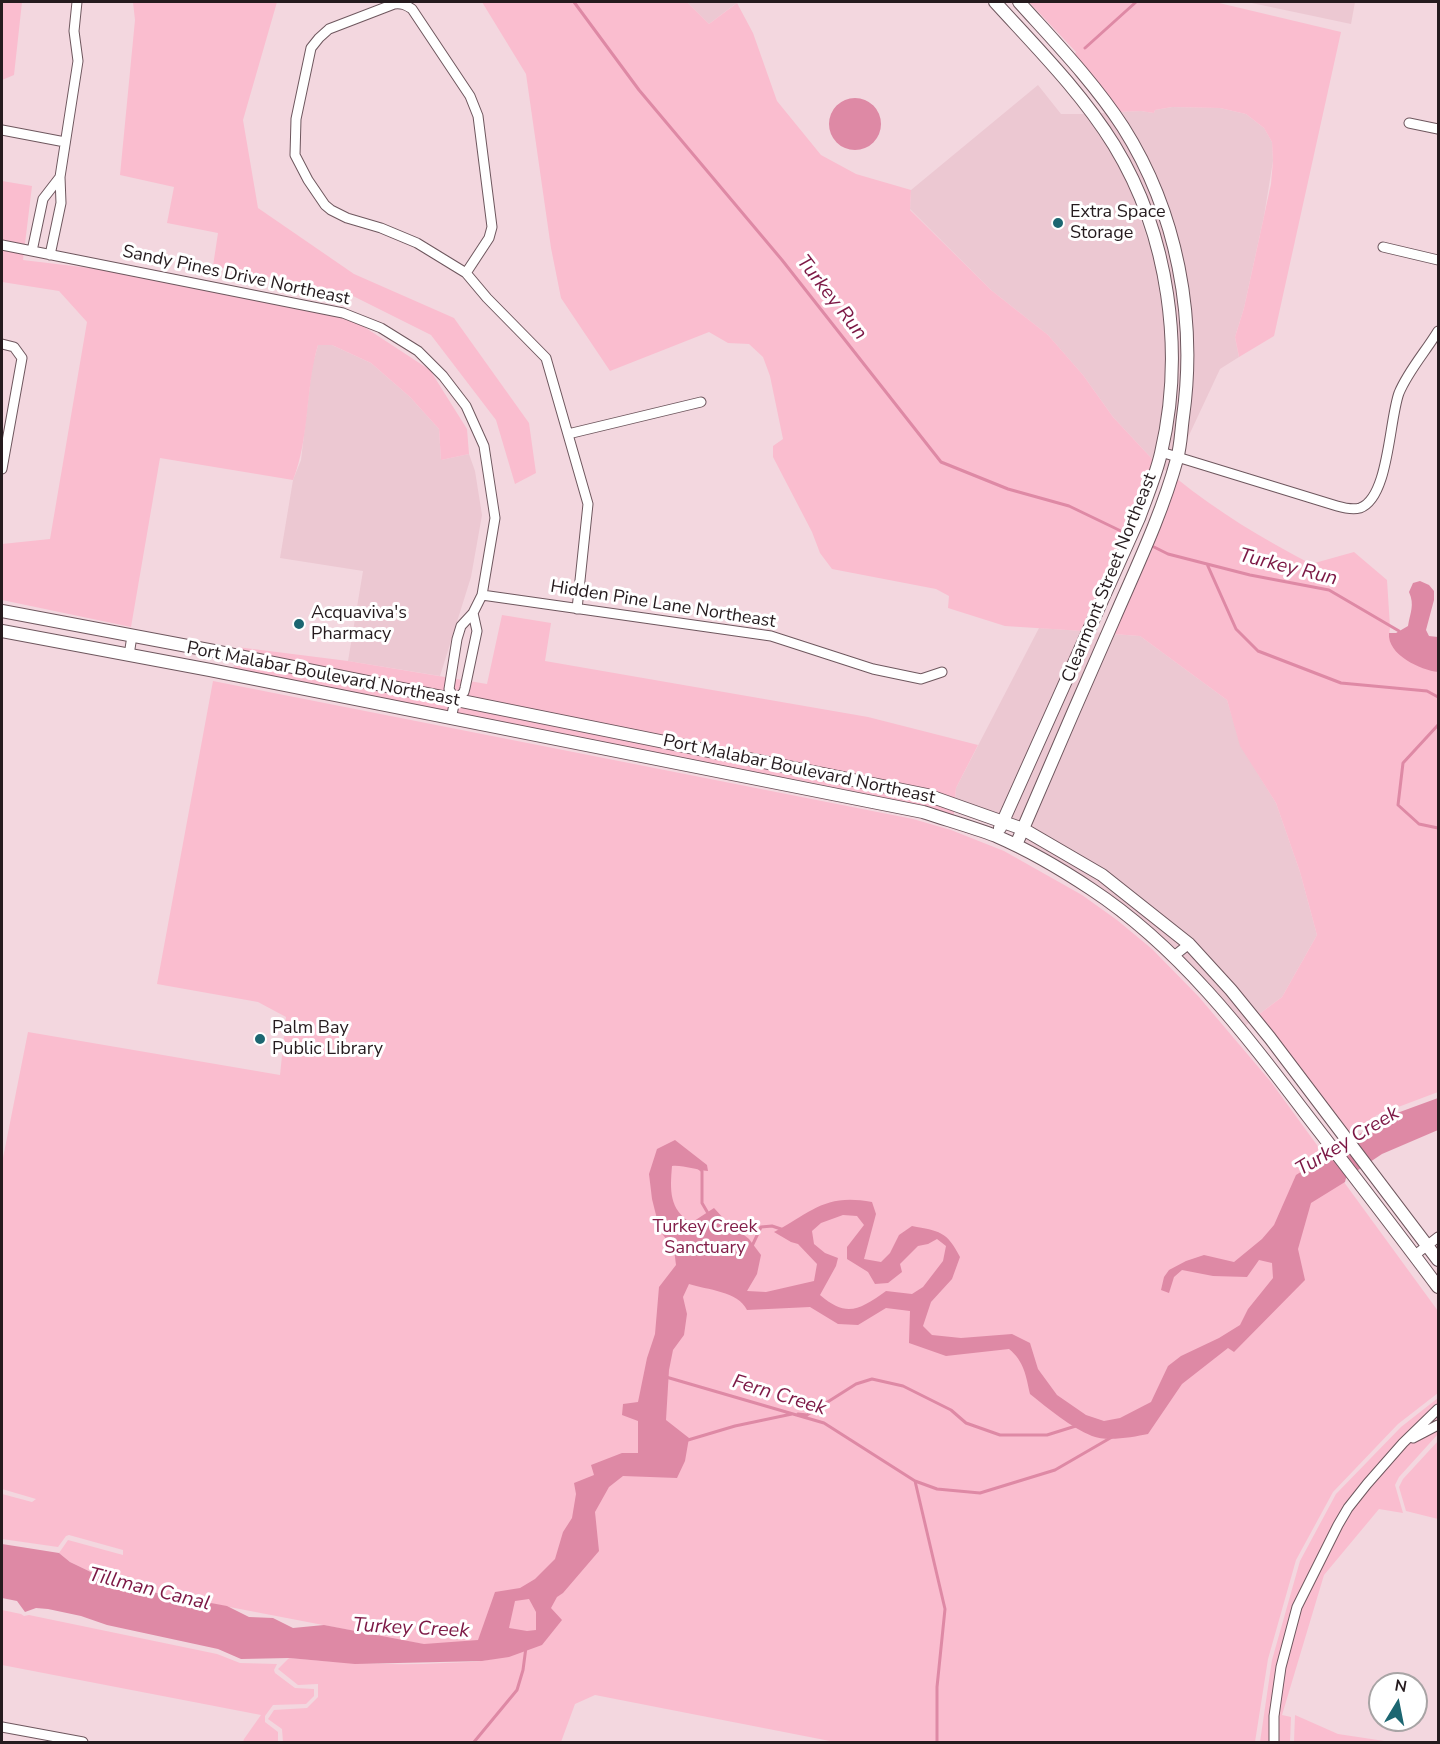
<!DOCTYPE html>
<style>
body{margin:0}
#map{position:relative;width:1440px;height:1744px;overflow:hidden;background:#f3d7df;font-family:"Nunito Sans",sans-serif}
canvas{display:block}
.frame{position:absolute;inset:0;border:3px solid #251b1e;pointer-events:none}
.north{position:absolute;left:1368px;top:1672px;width:60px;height:60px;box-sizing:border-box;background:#fff;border:2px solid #a8a4a5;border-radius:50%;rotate:10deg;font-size:16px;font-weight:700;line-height:24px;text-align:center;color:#251b1e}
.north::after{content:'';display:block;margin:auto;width:21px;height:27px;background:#1c6671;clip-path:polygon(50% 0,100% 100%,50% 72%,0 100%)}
</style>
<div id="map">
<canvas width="1440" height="1744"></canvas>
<div class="frame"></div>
<div class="north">N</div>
</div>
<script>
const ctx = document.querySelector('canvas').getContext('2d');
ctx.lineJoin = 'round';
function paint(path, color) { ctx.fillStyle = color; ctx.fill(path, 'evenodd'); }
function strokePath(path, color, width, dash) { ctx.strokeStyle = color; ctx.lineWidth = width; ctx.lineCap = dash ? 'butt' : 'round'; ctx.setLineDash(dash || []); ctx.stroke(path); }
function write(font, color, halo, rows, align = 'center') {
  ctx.font = font + ' "Nunito Sans",sans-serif'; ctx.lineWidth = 6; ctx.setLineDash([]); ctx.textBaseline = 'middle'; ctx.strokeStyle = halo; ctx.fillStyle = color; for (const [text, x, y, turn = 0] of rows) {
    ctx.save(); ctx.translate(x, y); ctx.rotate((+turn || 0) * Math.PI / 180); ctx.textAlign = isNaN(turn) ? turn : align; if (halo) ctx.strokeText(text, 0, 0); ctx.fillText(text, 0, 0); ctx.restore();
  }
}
const built = new Path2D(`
 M 687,2 L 738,2 L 709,24 Z
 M 1247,2 L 1355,2 L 1351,24 Z
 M 1038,85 L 1061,114 L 1085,114 L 1109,148 L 1127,180 L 1155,261 L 1166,323 L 1166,366 L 1164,404 L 1154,461 L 1113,417 L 1083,375 L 1048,335 L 991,290 L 910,209 L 911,190 Z
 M 1172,107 L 1220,108 L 1246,114 L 1264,128 L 1272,142 L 1273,161 L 1264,216 L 1244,308 L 1235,337 L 1239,357 L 1220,369 L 1184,446 L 1182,260 L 1170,214 L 1150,166 L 1118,112 L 1141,111 L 1154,113 L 1155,110 Z
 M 1097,113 L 1106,113 L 1119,131 L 1141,171 L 1161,218 L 1173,263 L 1182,322 L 1183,372 L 1173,456 L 1168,472 L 1162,468 L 1176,366 L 1176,322 L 1165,258 Z
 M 318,345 L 332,345 L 371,363 L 410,397 L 439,429 L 441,460 L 469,454 L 475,471 L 482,515 L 471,577 L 440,676 L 348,661 L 363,571 L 280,558 L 293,480 L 301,460 L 312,367 Z
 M 1039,628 L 1083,631 L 1000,815 L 955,799 L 956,788 Z
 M 1093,632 L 1103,633 L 1020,822 L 1010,818 Z
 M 1113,634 L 1140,636 L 1227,700 L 1241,746 L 1276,803 L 1300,872 L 1317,935 L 1282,997 L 1258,1015 L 1192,940 L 1153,907 L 1104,870 L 1029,827 Z
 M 1025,837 L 1099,879 L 1185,948 L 1228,994 L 1250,1022 L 1245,1026 L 1213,988 L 1177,952 L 1022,843 Z`);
const green = new Path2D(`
 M 2,2 L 22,2 L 14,75 L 2,80 Z
 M 133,2 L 277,2 L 243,120 L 258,208 L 354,274 L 454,318 L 529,423 L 536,473 L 515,484 L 496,420 L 431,335 L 345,292 L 213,266 L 218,233 L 167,223 L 174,187 L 120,175 L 135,20 Z
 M 482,2 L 687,2 L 709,24 L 737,3 L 753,33 L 777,101 L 821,155 L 856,174 L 911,190 L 910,210 L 991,290 L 1048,335 L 1083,375 L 1113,417 L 1154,461 L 1135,515 L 1083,631 L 1005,626 L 948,608 L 949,596 L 936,589 L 832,569 L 820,553 L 812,532 L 773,457 L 773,446 L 783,439 L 770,376 L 763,357 L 749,344 L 728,343 L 709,332 L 610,371 L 561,298 L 551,248 L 526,74 Z
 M 1029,2 L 1215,2 L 1341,32 L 1274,336 L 1239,357 L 1235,337 L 1244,308 L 1271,184 L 1273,161 L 1272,142 L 1264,128 L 1246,114 L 1220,108 L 1172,107 L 1155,110 L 1154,113 L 1141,111 L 1118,112 L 1074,55 L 1076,52 Z
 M 2,181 L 32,186 L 23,260 L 98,269 L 269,303 L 343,313 L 430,370 L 467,429 L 469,454 L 441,460 L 439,429 L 410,397 L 371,363 L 332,345 L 318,345 C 305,389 310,437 293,480 L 160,458 L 131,627 L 2,600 L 2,544 L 50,539 L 87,322 L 59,291 L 2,282 Z
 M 1176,478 C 1218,512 1263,539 1311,564 L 1354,552 L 1387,580 L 1390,627 L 1389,637 L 1422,667 L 1438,672 L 1438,1092 L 1377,1115 L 1350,1136 L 1258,1015 L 1282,997 L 1317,935 L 1300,872 L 1276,803 L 1240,746 L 1227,700 L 1140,636 L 1113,634 Z
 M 502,615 L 551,623 L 545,661 L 868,717 L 978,745 L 956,788 L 955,799 L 929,790 L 822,768 L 236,650 L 237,647 L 348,661 L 487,684 Z
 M 235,661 L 926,800 L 954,810 L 954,816 L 925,806 L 818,784 L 452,714 L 233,669 Z
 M 213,681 L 913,819 L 951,830 L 1004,851 L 1082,895 L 1117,920 L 1152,949 L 1199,997 L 1271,1082 L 1438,1311 L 1438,1393 L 1398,1424 L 1333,1492 L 1296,1560 L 1268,1659 L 1255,1742 L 835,1742 L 595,1695 L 575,1704 L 561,1742 L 283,1742 L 282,1729 L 268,1719 L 274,1710 L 307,1708 L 318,1697 L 318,1684 L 298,1685 L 278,1669 L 289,1658 C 341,1663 393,1666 445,1663 C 462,1662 480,1663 495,1658 L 120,1586 L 70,1562 L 59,1553 L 68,1540 L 123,1555 L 123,1550 L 69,1535 L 66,1536 L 58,1547 L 2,1539 L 2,1494 L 32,1502 L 36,1499 L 2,1489 L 2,1163 L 28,1032 L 280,1075 L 286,1017 L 258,1002 L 157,984 Z
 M 1438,1398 L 1438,1434 L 1399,1477 L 1395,1485 L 1403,1513 L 1379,1509 L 1324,1575 L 1282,1715 L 1291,1717 L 1290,1742 L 1260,1742 L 1272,1660 L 1300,1561 L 1336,1494 L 1401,1427 Z
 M 1438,1441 L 1438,1519 L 1406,1511 L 1399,1487 L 1403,1479 Z
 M 2,1610 L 21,1614 L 24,1616 L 29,1615 L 217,1654 L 240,1663 L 277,1664 L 274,1670 L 275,1673 L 295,1688 L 314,1689 L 314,1696 L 306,1704 L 273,1705 L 265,1716 L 265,1722 L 278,1732 L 278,1742 L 243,1742 L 244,1739 L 261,1715 L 2,1665 Z
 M 1295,1715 L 1338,1734 L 1391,1742 L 1294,1742 Z`);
const water = new Path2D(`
 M829 124a26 26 0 1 1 52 0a26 26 0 1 1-52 0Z
 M 1420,581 L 1429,585 L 1434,591 L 1434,600 L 1426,630 L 1429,636 L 1438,637 L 1438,672 C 1421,670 1387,655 1389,633 L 1396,633 L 1408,626 C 1410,613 1415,605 1409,592 L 1413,583 Z
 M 1438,1098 L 1438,1130 L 1382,1154 L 1346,1178 L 1345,1182 L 1311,1203 L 1298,1249 L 1305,1280 L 1234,1352 L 1228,1348 L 1182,1384 L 1148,1434 C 1133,1437 1107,1442 1092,1436 C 1070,1427 1049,1409 1030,1394 C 1026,1376 1024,1361 1009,1349 L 946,1356 L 909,1343 L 910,1311 L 886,1308 L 858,1325 L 838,1324 L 810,1307 L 747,1310 C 738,1291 707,1290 689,1284 L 683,1297 L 687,1314 L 684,1335 L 673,1350 L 669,1370 L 666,1420 L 689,1438 L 685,1461 L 677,1478 L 623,1476 L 609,1487 L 595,1512 L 599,1551 L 563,1593 L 557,1597 L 551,1608 L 562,1620 L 542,1645 L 509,1657 L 482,1661 L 355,1664 L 289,1658 L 241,1659 L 218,1649 L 107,1625 L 81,1616 L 48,1609 L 36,1608 L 25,1612 L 17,1601 L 2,1598 L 2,1544 L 59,1553 L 70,1562 L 120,1586 L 227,1606 L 249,1617 L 273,1618 L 293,1628 L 324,1625 L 424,1644 L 478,1640 L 495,1592 L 520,1588 L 535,1579 L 555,1559 L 563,1532 L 572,1518 L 576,1494 L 574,1483 L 594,1475 L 591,1465 L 622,1453 L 638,1453 L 638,1421 L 622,1415 L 623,1404 L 638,1402 L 647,1358 L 655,1334 L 659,1287 L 676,1265 L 674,1249 L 660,1231 L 652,1199 L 649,1174 L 657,1149 L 675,1140 L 707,1165 L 708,1171 C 695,1170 684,1165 672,1166 C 670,1190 669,1209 691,1223 L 714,1208 L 725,1220 L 749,1239 L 761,1255 L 757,1274 L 747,1291 L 766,1292 L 814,1281 L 817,1264 L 798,1244 L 791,1242 L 774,1232 C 812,1212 825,1193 872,1202 L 876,1214 L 864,1259 L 881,1262 L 890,1253 L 899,1235 L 912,1226 C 939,1231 947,1231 960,1257 L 952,1279 L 931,1302 L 923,1326 L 932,1335 L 961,1338 L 1012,1334 L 1030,1343 L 1038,1369 L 1057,1395 L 1086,1415 L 1104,1421 L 1120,1418 L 1151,1402 L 1168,1366 L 1181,1356 L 1219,1338 L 1240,1325 L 1248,1309 L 1273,1278 L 1272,1263 L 1259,1260 L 1247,1277 L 1213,1276 L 1182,1270 L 1174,1277 L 1169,1293 L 1161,1290 L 1164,1277 L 1169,1270 L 1186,1261 L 1204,1255 L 1234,1262 L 1262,1239 L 1274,1225 L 1296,1175 L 1326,1156 L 1330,1157 L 1378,1120 ZM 843,1215 L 857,1216 L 864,1225 L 847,1247 L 847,1259 L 868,1272 L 875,1284 L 888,1283 L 902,1272 L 900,1264 L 918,1246 L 928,1244 L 937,1239 L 946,1246 L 943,1261 L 923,1287 L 912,1294 L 886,1291 C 859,1310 847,1318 820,1295 L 836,1266 L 838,1258 L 825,1253 L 814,1244 L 812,1231 L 821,1223 ZM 529,1599 L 536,1612 L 536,1630 L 527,1631 L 509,1628 L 515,1601 Z`);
const stream = new Path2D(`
 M 574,2 L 639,90 L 782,260 L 941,462 L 1008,489 L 1069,506 L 1123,532
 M 1085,48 L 1136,2
 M 1154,547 L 1168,554 L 1250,575 L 1329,590 L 1399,631
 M 1207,564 L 1236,629 L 1258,651 L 1341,683 L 1427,691 L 1438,697
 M 1438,725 L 1403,763 L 1398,805 L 1419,824 L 1438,828
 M 699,1168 L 702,1171 L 702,1203 L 709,1215
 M 752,1246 L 761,1227 L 772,1226 L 781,1229
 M 666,1377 L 824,1423 L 915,1481 L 945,1609 L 937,1687 L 937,1742
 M 798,1414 L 807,1415 L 856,1384 L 872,1379 L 903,1386 L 951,1410 L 966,1423 L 1000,1435 L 1047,1435 L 1079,1425
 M 688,1440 L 735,1426 L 792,1414
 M 915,1481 L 937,1489 L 980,1493 L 1055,1470 L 1112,1437
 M 474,1742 L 517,1690 L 523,1670 L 526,1647`);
const minor = new Path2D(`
 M 1409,123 L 1438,129
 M 2,130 L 65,142
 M 2,245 L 343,313 L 381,328 L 418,351 L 443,376 L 466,406 L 484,446 L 495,518 L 482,595 L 473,613 L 477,631 L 465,688 L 464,692 L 455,700 L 451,719
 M 1383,247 L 1438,260
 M 32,251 L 43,199 L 60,177
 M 50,255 L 61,203 L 60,177 L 78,61 L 74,31 L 77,2
 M 466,273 L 417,243 L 381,228 L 347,218 L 331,210 L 325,205 L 308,180 L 295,155 L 296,119 L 311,48 L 319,38 L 329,29 L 394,4 C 402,3 406,5 412,9 L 470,96 L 478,116 L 492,227 L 489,238 L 466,273 L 487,298 L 546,358 L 588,504 L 577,609
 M 2,344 L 14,347 L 22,358 L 2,469
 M 568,434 L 701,402
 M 1161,452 L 1337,506 C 1344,508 1352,510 1360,508 C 1389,498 1389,420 1399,393 C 1408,371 1426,351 1438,331
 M 482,595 L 771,636 L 873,669 L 921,679 L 942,672
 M 129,655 L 132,636
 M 455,700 L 449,689 L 457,639 L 461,626 L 473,613
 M 1174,956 L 1189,944
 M 1415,1255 L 1438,1237
 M 1413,1438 L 1438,1425
 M 2,1727 L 83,1742
 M 1274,1742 L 1274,1716 L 1281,1667 L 1297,1607 L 1338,1525 L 1348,1508 L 1367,1484 L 1403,1443 L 1438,1409`);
const tertiary = new Path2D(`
 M 995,2 C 1037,48 1081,92 1114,145 C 1169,235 1185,351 1161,453 C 1156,475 1147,496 1139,518 L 1000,828
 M 2,611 L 214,651 L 927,795 L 1023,829 L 1102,875 L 1189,944 L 1231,990 L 1270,1038 L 1438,1260
 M 2,631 L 210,670 L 923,812 C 947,820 972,827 996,836 C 1026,849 1064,871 1091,889 C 1179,947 1243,1031 1306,1114 C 1350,1171 1395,1229 1438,1287
 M 1016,845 C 1048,770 1081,694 1114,619 C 1137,566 1162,514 1177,459 C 1181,445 1181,431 1183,417 C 1197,318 1177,212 1123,127 C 1093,81 1055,42 1019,2`);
const markers = [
 [1058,223,6,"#1c6671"],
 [299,624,6,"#1c6671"],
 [260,1039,6,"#1c6671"]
];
const poiNames = [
 ["Extra Space",1070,213],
 ["Storage",1070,234],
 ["Acquaviva's",311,614],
 ["Pharmacy",311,635],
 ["Palm Bay",272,1029],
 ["Public Library",272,1050]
];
const streetNames = [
 ["Sandy Pines Drive Northeast",236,276,12],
 ["Clearmont Street Northeast",1110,578,-68],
 ["Hidden Pine Lane Northeast",663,605,9],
 ["Port Malabar Boulevard Northeast",323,675,11],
 ["Port Malabar Boulevard Northeast",799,770,12]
];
const parkNames = [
 ["Turkey Creek",705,1228],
 ["Sanctuary",705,1249]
];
const waterNames = [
 ["Turkey Run",831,298,52],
 ["Turkey Run",1288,568,14],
 ["Turkey Creek",1348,1142,-31],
 ["Fern Creek",779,1396,17],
 ["Tillman Canal",149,1590,14],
 ["Turkey Creek",411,1629,3]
];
paint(built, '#ecc8d2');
paint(green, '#fabdcf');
paint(water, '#de89a5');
strokePath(stream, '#de89a5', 3);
strokePath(minor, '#6e575e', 11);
strokePath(tertiary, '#6e575e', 14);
strokePath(minor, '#fff', 9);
strokePath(tertiary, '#fff', 12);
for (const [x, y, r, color] of markers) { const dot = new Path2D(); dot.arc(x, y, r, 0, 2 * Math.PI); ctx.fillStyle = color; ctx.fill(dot); strokePath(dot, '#fff', 2); }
write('18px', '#251b1e', '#fff', poiNames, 'left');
write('18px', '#251b1e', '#fff', streetNames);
write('18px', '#831f4a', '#fff', parkNames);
write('italic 20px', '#7c1845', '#fff', waterNames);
</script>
